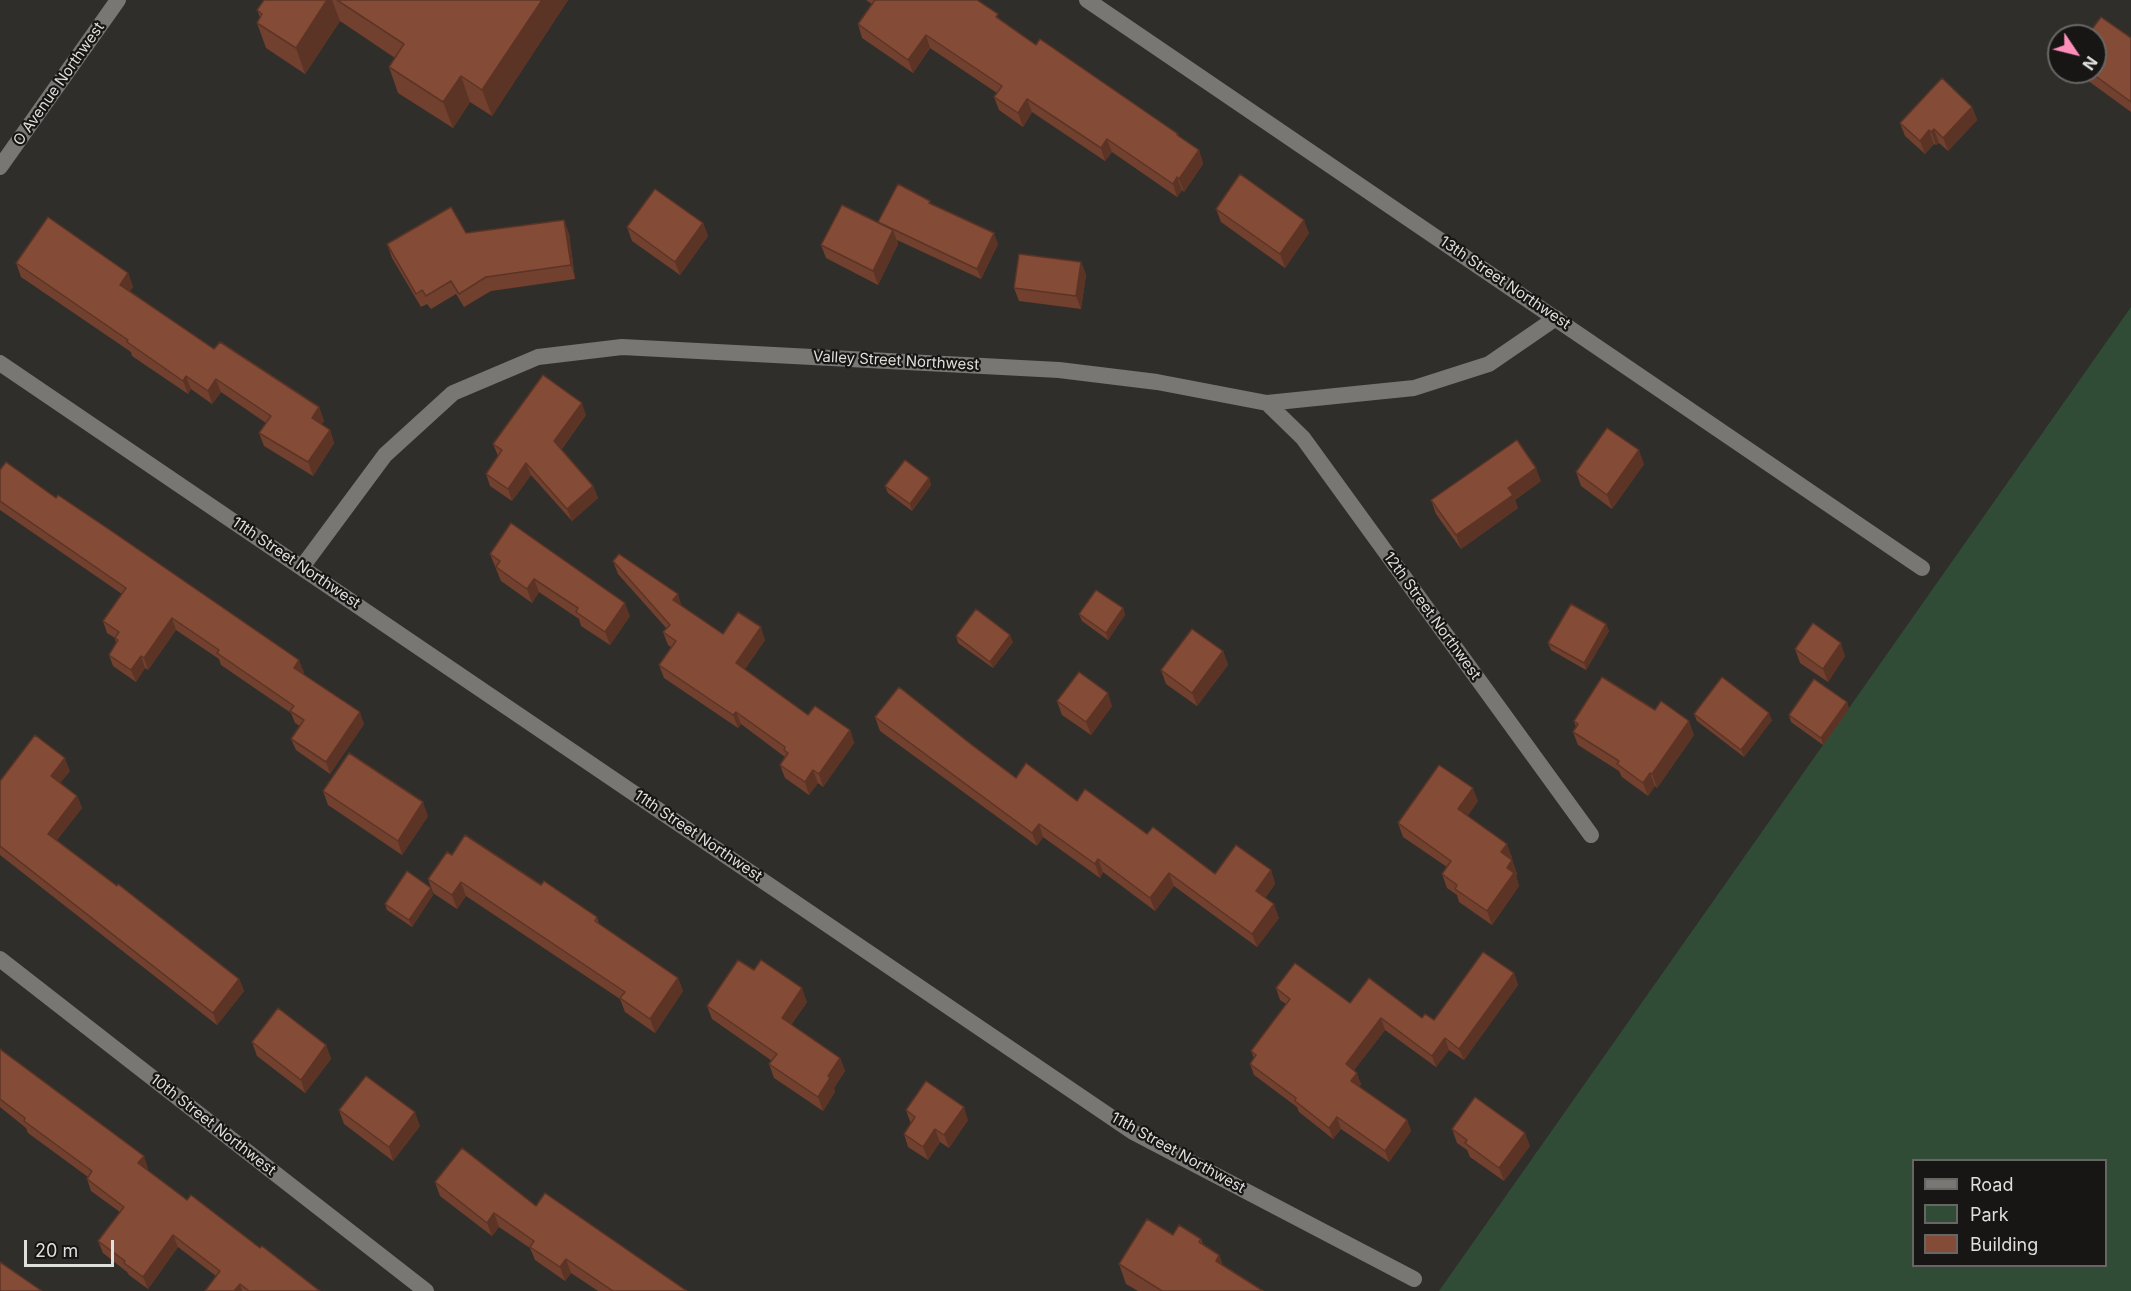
<!DOCTYPE html>
<style>
body{margin:0}
#map{position:relative;width:2131px;height:1291px;overflow:hidden;background:#2f2e2a;font-family:Inter,sans-serif}
canvas{display:block}
.legend{position:absolute;left:1912px;top:1159px;width:195px;height:108px;box-sizing:border-box;background:#171614;border:2px solid #676664;margin:0;padding:8px 10px;list-style:none;font-size:18px;color:#dfdfdc}
.legend li{display:flex;align-items:center;gap:12px;height:30px}
.legend b{width:30px;border:2px solid #676664}
.north{position:absolute;left:2047px;top:24px;width:60px;height:60px;box-sizing:border-box;background:#171614;border:2px solid #676664;border-radius:50%;rotate:125deg;font-size:16px;font-weight:700;line-height:24px;text-align:center;color:#dfdfdc}
.north::after{content:'';display:block;margin:auto;width:21px;height:27px;background:#ff8eba;clip-path:polygon(50% 0,100% 100%,50% 72%,0 100%)}
.scale{position:absolute;left:24px;top:1240px;width:90px;height:27px;box-sizing:border-box;border:3px solid #dfdfdc;border-top:0;padding-left:8px;font-size:18px;line-height:21px;white-space:nowrap;color:#dfdfdc;-webkit-text-stroke:4px #171614;paint-order:stroke}
</style>
<div id="map">
<canvas width="2131" height="1291"></canvas>
<ul class="legend">
<li><b style="height:8px;background:#787773"></b>Road</li>
<li><b style="height:16px;background:#304c37"></b>Park</li>
<li><b style="height:16px;background:#844b36"></b>Building</li>
</ul>
<div class="north">N</div>
<div class="scale">20 m</div>
</div>
<script>
const ctx = document.querySelector('canvas').getContext('2d');
ctx.lineJoin = 'round';
function paint(path, color) { ctx.fillStyle = color; ctx.fill(path, 'evenodd'); }
function strokePath(path, color, width, dash) { ctx.strokeStyle = color; ctx.lineWidth = width; ctx.lineCap = dash ? 'butt' : 'round'; ctx.setLineDash(dash || []); ctx.stroke(path); }
function write(font, color, halo, rows, align = 'center') {
  ctx.font = font + ' Inter,sans-serif'; ctx.lineWidth = 4.5; ctx.setLineDash([]); ctx.textBaseline = 'middle'; ctx.strokeStyle = halo; ctx.fillStyle = color; for (const [text, x, y, turn = 0] of rows) {
    ctx.save(); ctx.translate(x, y); ctx.rotate((+turn || 0) * Math.PI / 180); ctx.textAlign = isNaN(turn) ? turn : align; if (halo) ctx.strokeText(text, 0, 0); ctx.fillText(text, 0, 0); ctx.restore();
  }
}
const green = new Path2D(`
 M 2131,307 L 2131,1291 L 1439,1291 ZM 1914,1160 L 2106,1160 L 2106,1266 L 1914,1266 Z`);
const minor = new Path2D(`
 M 1087,0 L 1922,568
 M 0,363 L 1133,1132 L 1414,1279
 M 1267,403 L 1303,438 L 1591,835
 M 302,567 L 385,455 L 453,393 L 538,357 L 622,347 L 1059,370 L 1157,382 L 1267,403 L 1414,388 L 1489,364 L 1556,318
 M 0,959 L 426,1291`);
const tertiary = new Path2D(`
 M 0,167 L 118,0`);
const wall = new Path2D(`
 M 264,0 L 568,0 L 492,116 L 470,102 L 453,128 L 398,93 L 389,67 L 395,58 L 340,21 L 305,74 L 266,48 L 257,23 L 260,17 L 257,10 Z
 M 866,0 L 977,0 L 1000,19 L 1036,45 L 1178,134 L 1179,137 L 1199,150 L 1203,164 L 1184,192 L 1182,190 L 1177,197 L 1112,152 L 1105,161 L 1032,112 L 1023,127 L 999,110 L 994,97 L 997,93 L 930,48 L 913,73 L 862,38 L 858,24 L 872,4 Z
 M 2131,38 L 2131,112 L 2076,72 L 2095,72 Z
 M 1972,107 L 1977,120 L 1948,151 L 1939,143 L 1936,145 L 1934,144 L 1925,154 L 1905,136 L 1900,123 Z
 M 931,204 L 998,244 L 981,279 L 897,240 L 898,244 L 878,285 L 826,258 L 821,245 L 878,223 Z
 M 1216,209 L 1309,233 L 1285,268 L 1221,222 Z
 M 703,223 L 708,236 L 680,275 L 632,241 L 627,227 Z
 M 466,233 L 569,233 L 575,279 L 491,291 L 464,307 L 456,294 L 431,309 L 427,304 L 421,307 L 392,258 L 387,244 Z
 M 1081,262 L 1086,275 L 1081,309 L 1019,301 L 1014,288 Z
 M 16,263 L 128,273 L 133,287 L 130,291 L 214,349 L 319,407 L 324,421 L 321,424 L 330,430 L 334,443 L 313,476 L 264,446 L 259,433 L 266,423 L 221,392 L 212,404 L 191,389 L 188,394 L 132,356 L 131,352 L 21,277 Z
 M 586,415 L 561,450 L 593,486 L 598,498 L 572,521 L 531,475 L 512,501 L 490,486 L 486,474 L 498,456 L 493,444 Z
 M 1644,464 L 1612,509 L 1581,486 L 1576,472 Z
 M 0,470 L 304,672 L 303,674 L 364,724 L 330,774 L 296,750 L 291,739 L 300,726 L 295,723 L 291,713 L 221,665 L 219,659 L 176,630 L 148,670 L 145,668 L 136,682 L 113,666 L 109,655 L 116,643 L 115,638 L 107,633 L 103,621 L 122,594 L 0,510 Z
 M 929,478 L 931,485 L 912,511 L 888,493 L 885,486 Z
 M 1541,481 L 1515,500 L 1518,508 L 1461,549 L 1436,514 L 1431,500 Z
 M 490,554 L 630,616 L 610,645 L 581,626 L 579,619 L 539,592 L 532,603 L 501,581 Z
 M 613,561 L 723,634 L 765,640 L 745,669 L 808,715 L 850,730 L 854,743 L 823,787 L 818,783 L 809,795 L 785,778 L 780,765 L 785,757 L 741,724 L 738,728 L 664,678 L 659,665 L 671,647 L 668,645 L 663,632 L 667,629 L 618,574 Z
 M 1123,608 L 1125,615 L 1108,640 L 1082,621 L 1079,614 Z
 M 1606,624 L 1609,631 L 1586,670 L 1551,650 L 1548,643 Z
 M 956,636 L 1013,642 L 993,668 L 958,643 Z
 M 1795,649 L 1845,656 L 1828,682 L 1800,663 Z
 M 1223,651 L 1228,665 L 1197,706 L 1166,684 L 1161,670 Z
 M 1057,701 L 1112,706 L 1091,735 L 1062,715 Z
 M 1847,702 L 1849,709 L 1823,745 L 1791,722 L 1789,715 Z
 M 1694,714 L 1772,720 L 1744,757 L 1697,721 Z
 M 875,717 L 972,745 L 1016,778 L 1077,801 L 1147,834 L 1215,874 L 1271,870 L 1275,884 L 1265,898 L 1279,918 L 1257,947 L 1174,886 L 1155,911 L 1103,872 L 1100,878 L 1043,837 L 1037,846 L 880,731 Z
 M 1574,721 L 1694,735 L 1657,788 L 1655,786 L 1648,796 L 1622,777 L 1619,771 L 1578,745 L 1573,732 L 1576,727 Z
 M 70,771 L 60,783 L 77,796 L 82,808 L 57,840 L 239,979 L 244,991 L 217,1025 L 0,855 L 0,781 Z
 M 323,791 L 428,816 L 402,855 L 328,805 Z
 M 1478,801 L 1467,816 L 1512,857 L 1511,859 L 1512,860 L 1517,874 L 1516,876 L 1519,886 L 1492,925 L 1459,902 L 1457,895 L 1447,888 L 1442,874 L 1447,867 L 1403,837 L 1398,823 Z
 M 452,855 L 541,885 L 597,917 L 599,924 L 678,978 L 683,991 L 655,1033 L 625,1012 L 620,999 L 466,896 L 457,909 L 433,893 L 428,879 Z
 M 433,895 L 412,927 L 387,910 L 385,904 Z
 M 754,970 L 807,1002 L 791,1025 L 840,1058 L 845,1071 L 834,1088 L 835,1092 L 823,1111 L 774,1078 L 769,1064 L 772,1061 L 712,1019 L 707,1006 Z
 M 1514,973 L 1518,985 L 1464,1060 L 1449,1050 L 1436,1067 L 1385,1030 L 1354,1070 L 1361,1084 L 1359,1087 L 1407,1120 L 1411,1131 L 1389,1162 L 1341,1129 L 1333,1139 L 1299,1112 L 1297,1107 L 1254,1075 L 1250,1064 L 1254,1058 L 1251,1051 L 1286,1004 L 1280,1000 L 1276,988 L 1434,1020 Z
 M 252,1042 L 326,1045 L 331,1059 L 305,1093 L 257,1056 Z
 M 0,1049 L 148,1168 L 147,1170 L 187,1200 L 260,1248 L 320,1291 L 205,1291 L 216,1276 L 178,1247 L 148,1289 L 129,1275 L 127,1272 L 103,1253 L 98,1241 L 120,1212 L 91,1191 L 87,1179 L 88,1177 L 28,1133 L 26,1128 L 0,1107 Z
 M 339,1110 L 420,1126 L 393,1161 L 344,1124 Z
 M 906,1110 L 968,1120 L 949,1148 L 940,1142 L 928,1160 L 908,1147 L 904,1134 L 911,1124 Z
 M 1452,1129 L 1530,1146 L 1504,1181 L 1470,1157 L 1467,1150 L 1457,1143 Z
 M 435,1182 L 536,1206 L 687,1291 L 598,1291 L 571,1273 L 565,1281 L 535,1260 L 530,1248 L 499,1227 L 492,1236 L 440,1196 Z
 M 1173,1235 L 1201,1239 L 1203,1244 L 1219,1255 L 1223,1266 L 1263,1291 L 1138,1291 L 1126,1284 L 1119,1264 Z`);
const shadedWall = new Path2D(`
 M 327,0 L 332,0 L 340,21 L 305,74 L 296,48 Z
 M 542,0 L 568,0 L 492,116 L 482,90 Z
 M 926,35 L 930,48 L 913,73 L 908,60 Z
 M 461,76 L 470,102 L 453,128 L 443,102 Z
 M 1027,99 L 1032,112 L 1023,127 L 1018,113 Z
 M 1972,107 L 1977,120 L 1948,151 L 1943,138 Z
 M 1934,129 L 1939,143 L 1936,145 L 1931,132 Z
 M 1929,130 L 1934,144 L 1925,154 L 1920,141 Z
 M 1107,139 L 1112,152 L 1105,161 L 1101,148 Z
 M 1199,150 L 1203,164 L 1184,192 L 1179,179 Z
 M 1177,177 L 1182,190 L 1177,197 L 1173,184 Z
 M 564,220 L 569,233 L 575,279 L 571,265 Z
 M 1304,220 L 1309,233 L 1285,268 L 1280,254 Z
 M 703,223 L 708,236 L 680,275 L 675,262 Z
 M 893,230 L 898,244 L 878,285 L 873,271 Z
 M 994,233 L 998,244 L 981,279 L 977,269 Z
 M 1081,262 L 1086,275 L 1081,309 L 1076,296 Z
 M 128,273 L 133,287 L 125,298 L 120,285 Z
 M 186,376 L 191,389 L 188,394 L 183,381 Z
 M 216,379 L 221,392 L 212,404 L 208,391 Z
 M 582,403 L 586,415 L 558,453 L 554,441 Z
 M 319,407 L 324,421 L 316,431 L 312,418 Z
 M 330,430 L 334,443 L 313,476 L 308,462 Z
 M 1639,450 L 1644,464 L 1612,509 L 1607,495 Z
 M 526,463 L 531,475 L 512,501 L 508,489 Z
 M 1536,468 L 1541,481 L 1515,500 L 1518,508 L 1461,549 L 1456,535 L 1508,488 Z
 M 929,478 L 931,485 L 912,511 L 910,504 Z
 M 593,486 L 598,498 L 572,521 L 567,509 Z
 M 534,579 L 539,592 L 532,603 L 527,589 Z
 M 678,594 L 682,607 L 673,600 Z
 M 625,603 L 630,616 L 610,645 L 605,632 Z
 M 1123,608 L 1125,615 L 1108,640 L 1106,633 Z
 M 172,618 L 176,630 L 148,670 L 144,658 Z
 M 1606,624 L 1609,631 L 1586,670 L 1584,663 Z
 M 761,627 L 765,640 L 740,676 L 736,663 Z
 M 1010,635 L 1013,642 L 993,668 L 990,662 Z
 M 1841,643 L 1845,656 L 1828,682 L 1823,669 Z
 M 1223,651 L 1228,665 L 1197,706 L 1192,693 Z
 M 141,656 L 145,668 L 136,682 L 131,670 Z
 M 299,660 L 304,672 L 298,680 L 294,668 Z
 M 1108,693 L 1112,706 L 1091,735 L 1086,722 Z
 M 1847,702 L 1849,709 L 1823,745 L 1821,738 Z
 M 360,712 L 364,724 L 330,774 L 326,762 Z
 M 736,712 L 741,724 L 738,728 L 733,715 Z
 M 1769,713 L 1772,720 L 1744,757 L 1741,750 Z
 M 1689,721 L 1694,735 L 1657,788 L 1652,774 Z
 M 850,730 L 854,743 L 823,787 L 819,774 Z
 M 65,758 L 70,771 L 56,788 L 51,776 Z
 M 813,770 L 818,783 L 809,795 L 805,782 Z
 M 1650,773 L 1655,786 L 1648,796 L 1643,783 Z
 M 1473,788 L 1478,801 L 1463,823 L 1458,809 Z
 M 77,796 L 82,808 L 52,846 L 48,834 Z
 M 423,802 L 428,816 L 402,855 L 398,841 Z
 M 1039,824 L 1043,837 L 1037,846 L 1032,833 Z
 M 1507,844 L 1512,857 L 1506,866 L 1501,852 Z
 M 1098,859 L 1103,872 L 1100,878 L 1095,864 Z
 M 1512,860 L 1517,874 L 1516,876 L 1519,886 L 1492,925 L 1487,911 L 1507,868 Z
 M 1271,870 L 1275,884 L 1261,904 L 1256,891 Z
 M 1169,873 L 1174,886 L 1155,911 L 1150,898 Z
 M 461,882 L 466,896 L 457,909 L 452,895 Z
 M 431,888 L 433,895 L 412,927 L 409,920 Z
 M 1274,904 L 1279,918 L 1257,947 L 1252,934 Z
 M 1514,973 L 1518,985 L 1464,1060 L 1459,1049 Z
 M 678,978 L 683,991 L 655,1033 L 650,1019 Z
 M 239,979 L 244,991 L 217,1025 L 213,1013 Z
 M 802,988 L 807,1002 L 786,1031 L 782,1018 Z
 M 1381,1018 L 1385,1030 L 1350,1075 L 1346,1064 Z
 M 1445,1038 L 1449,1050 L 1436,1067 L 1432,1056 Z
 M 326,1045 L 331,1059 L 305,1093 L 301,1080 Z
 M 840,1058 L 845,1071 L 834,1088 L 835,1092 L 823,1111 L 818,1097 L 828,1076 Z
 M 1357,1073 L 1361,1084 L 1355,1092 L 1351,1081 Z
 M 964,1107 L 968,1120 L 949,1148 L 944,1135 Z
 M 415,1112 L 420,1126 L 393,1161 L 389,1147 Z
 M 1337,1117 L 1341,1129 L 1333,1139 L 1329,1128 Z
 M 1407,1120 L 1411,1131 L 1389,1162 L 1385,1151 Z
 M 935,1129 L 940,1142 L 928,1160 L 923,1147 Z
 M 1525,1133 L 1530,1146 L 1504,1181 L 1499,1168 Z
 M 144,1156 L 148,1168 L 142,1175 L 138,1163 Z
 M 494,1213 L 499,1227 L 492,1236 L 487,1223 Z
 M 173,1235 L 178,1247 L 148,1289 L 143,1277 Z
 M 1219,1255 L 1227,1275 L 1216,1261 Z
 M 566,1259 L 571,1273 L 565,1281 L 560,1267 Z
 M 240,1284 L 242,1291 L 234,1291 Z`);
const building = new Path2D(`
 M 264,0 L 327,0 L 296,48 L 257,23 L 262,14 L 257,10 Z
 M 337,0 L 542,0 L 482,90 L 461,76 L 443,102 L 389,67 L 404,44 Z
 M 875,0 L 977,0 L 998,14 L 996,17 L 1036,45 L 1040,39 L 1178,134 L 1177,135 L 1199,150 L 1179,179 L 1177,177 L 1173,184 L 1107,139 L 1101,148 L 1027,99 L 1018,113 L 994,97 L 1002,86 L 926,35 L 908,60 L 858,24 Z
 M 2101,17 L 2131,38 L 2131,102 L 2090,72 L 2095,72 L 2095,36 L 2087,36 Z
 M 1942,78 L 1972,107 L 1943,138 L 1934,129 L 1931,132 L 1929,130 L 1920,141 L 1900,123 Z
 M 1240,174 L 1304,220 L 1280,254 L 1216,209 Z
 M 898,184 L 930,201 L 929,203 L 994,233 L 977,269 L 878,222 Z
 M 655,189 L 703,223 L 675,262 L 627,227 Z
 M 842,205 L 893,230 L 873,271 L 821,245 Z
 M 451,207 L 466,233 L 564,220 L 571,265 L 486,277 L 459,294 L 451,281 L 426,296 L 422,290 L 416,294 L 387,244 Z
 M 48,217 L 128,273 L 120,285 L 214,349 L 220,342 L 319,407 L 312,418 L 330,430 L 308,462 L 259,433 L 271,416 L 216,379 L 208,391 L 186,376 L 183,381 L 127,342 L 128,340 L 16,263 Z
 M 1019,254 L 1081,262 L 1076,296 L 1014,288 Z
 M 543,375 L 582,403 L 554,441 L 593,486 L 567,509 L 526,463 L 508,489 L 486,474 L 502,450 L 493,444 Z
 M 1607,428 L 1639,450 L 1607,495 L 1576,472 Z
 M 1517,440 L 1536,468 L 1508,488 L 1513,495 L 1456,535 L 1431,500 Z
 M 905,460 L 929,478 L 910,504 L 885,486 Z
 M 6,462 L 56,498 L 58,495 L 110,530 L 299,660 L 294,668 L 360,712 L 326,762 L 291,739 L 304,720 L 290,711 L 294,706 L 217,653 L 219,650 L 172,618 L 144,658 L 141,656 L 131,670 L 109,655 L 118,640 L 115,638 L 119,632 L 103,621 L 126,588 L 0,501 L 0,470 Z
 M 511,523 L 625,603 L 605,632 L 576,612 L 578,608 L 534,579 L 527,589 L 496,567 L 500,561 L 490,554 Z
 M 619,554 L 678,594 L 673,600 L 723,634 L 738,612 L 761,627 L 736,663 L 808,715 L 815,706 L 850,730 L 819,774 L 813,770 L 805,782 L 780,765 L 788,753 L 784,750 L 785,747 L 736,712 L 733,715 L 659,665 L 676,641 L 663,632 L 670,625 L 613,561 Z
 M 1096,590 L 1123,608 L 1106,633 L 1079,614 Z
 M 1571,604 L 1606,624 L 1584,663 L 1548,643 Z
 M 976,609 L 1010,635 L 990,662 L 956,636 Z
 M 1813,623 L 1841,643 L 1823,669 L 1795,649 Z
 M 1192,629 L 1223,651 L 1192,693 L 1161,670 Z
 M 1079,672 L 1108,693 L 1086,722 L 1057,701 Z
 M 1602,677 L 1655,710 L 1661,701 L 1689,721 L 1652,774 L 1650,773 L 1643,783 L 1617,764 L 1619,761 L 1573,732 L 1578,724 L 1574,721 Z
 M 1722,677 L 1769,713 L 1741,750 L 1694,714 Z
 M 1814,679 L 1847,702 L 1821,738 L 1789,715 Z
 M 899,687 L 972,745 L 1016,778 L 1026,763 L 1077,801 L 1085,789 L 1147,834 L 1153,827 L 1215,874 L 1236,845 L 1271,870 L 1256,891 L 1274,904 L 1252,934 L 1169,873 L 1150,898 L 1098,859 L 1095,864 L 1039,824 L 1032,833 L 875,717 Z
 M 35,735 L 65,758 L 51,776 L 77,796 L 48,834 L 117,886 L 118,884 L 239,979 L 213,1013 L 0,846 L 0,781 Z
 M 349,753 L 423,802 L 398,841 L 323,791 Z
 M 1439,765 L 1473,788 L 1458,809 L 1507,844 L 1501,852 L 1512,860 L 1507,868 L 1514,873 L 1487,911 L 1455,889 L 1457,885 L 1442,874 L 1451,861 L 1398,823 Z
 M 465,835 L 541,885 L 544,881 L 597,917 L 595,921 L 678,978 L 650,1019 L 620,998 L 625,992 L 461,882 L 452,895 L 428,879 L 447,852 L 452,855 Z
 M 407,871 L 431,888 L 409,920 L 385,904 Z
 M 1483,952 L 1514,973 L 1459,1049 L 1445,1038 L 1432,1056 L 1381,1018 L 1346,1064 L 1357,1073 L 1351,1081 L 1407,1120 L 1385,1151 L 1337,1117 L 1329,1128 L 1295,1101 L 1296,1098 L 1250,1064 L 1256,1055 L 1251,1051 L 1290,999 L 1276,988 L 1295,963 L 1350,1003 L 1369,978 L 1422,1018 L 1425,1014 L 1434,1020 Z
 M 738,960 L 754,970 L 761,960 L 802,988 L 782,1018 L 840,1058 L 828,1076 L 830,1078 L 818,1097 L 769,1064 L 777,1054 L 707,1006 Z
 M 278,1008 L 326,1045 L 301,1080 L 252,1042 Z
 M 0,1049 L 144,1156 L 138,1163 L 187,1200 L 191,1195 L 260,1248 L 262,1246 L 320,1291 L 249,1291 L 240,1284 L 234,1291 L 205,1291 L 220,1271 L 173,1235 L 143,1277 L 124,1263 L 125,1261 L 98,1241 L 124,1207 L 87,1179 L 92,1171 L 24,1121 L 25,1118 L 0,1099 Z
 M 366,1076 L 415,1112 L 389,1147 L 339,1110 Z
 M 926,1081 L 964,1107 L 944,1135 L 935,1129 L 923,1147 L 904,1134 L 915,1117 L 906,1110 Z
 M 1475,1097 L 1525,1133 L 1499,1168 L 1465,1143 L 1467,1140 L 1452,1129 Z
 M 462,1148 L 536,1206 L 545,1193 L 687,1291 L 613,1291 L 566,1259 L 560,1267 L 530,1247 L 534,1241 L 494,1213 L 487,1223 L 435,1182 Z
 M 1147,1219 L 1173,1235 L 1179,1225 L 1201,1239 L 1199,1242 L 1219,1255 L 1216,1261 L 1263,1291 L 1162,1291 L 1119,1264 Z
 M 0,1262 L 42,1291 L 0,1291 Z`);
const streetNames = [
 ["O Avenue Northwest",59,84,-55],
 ["13th Street Northwest",1505,283,34],
 ["Valley Street Northwest",896,361,3],
 ["11th Street Northwest",296,563,34],
 ["12th Street Northwest",1432,616,54],
 ["11th Street Northwest",698,836,34],
 ["10th Street Northwest",213,1125,38],
 ["11th Street Northwest",1178,1153,29]
];
paint(green, '#304c37');
strokePath(minor, '#787773', 16);
strokePath(tertiary, '#787773', 16);
paint(wall, '#72402e');
paint(shadedWall, '#5c3426');
paint(building, '#844b36');
strokePath(building, '#5c3426', 1.5);
write('15px', '#dfdfdc', '#171614', streetNames);
</script>
